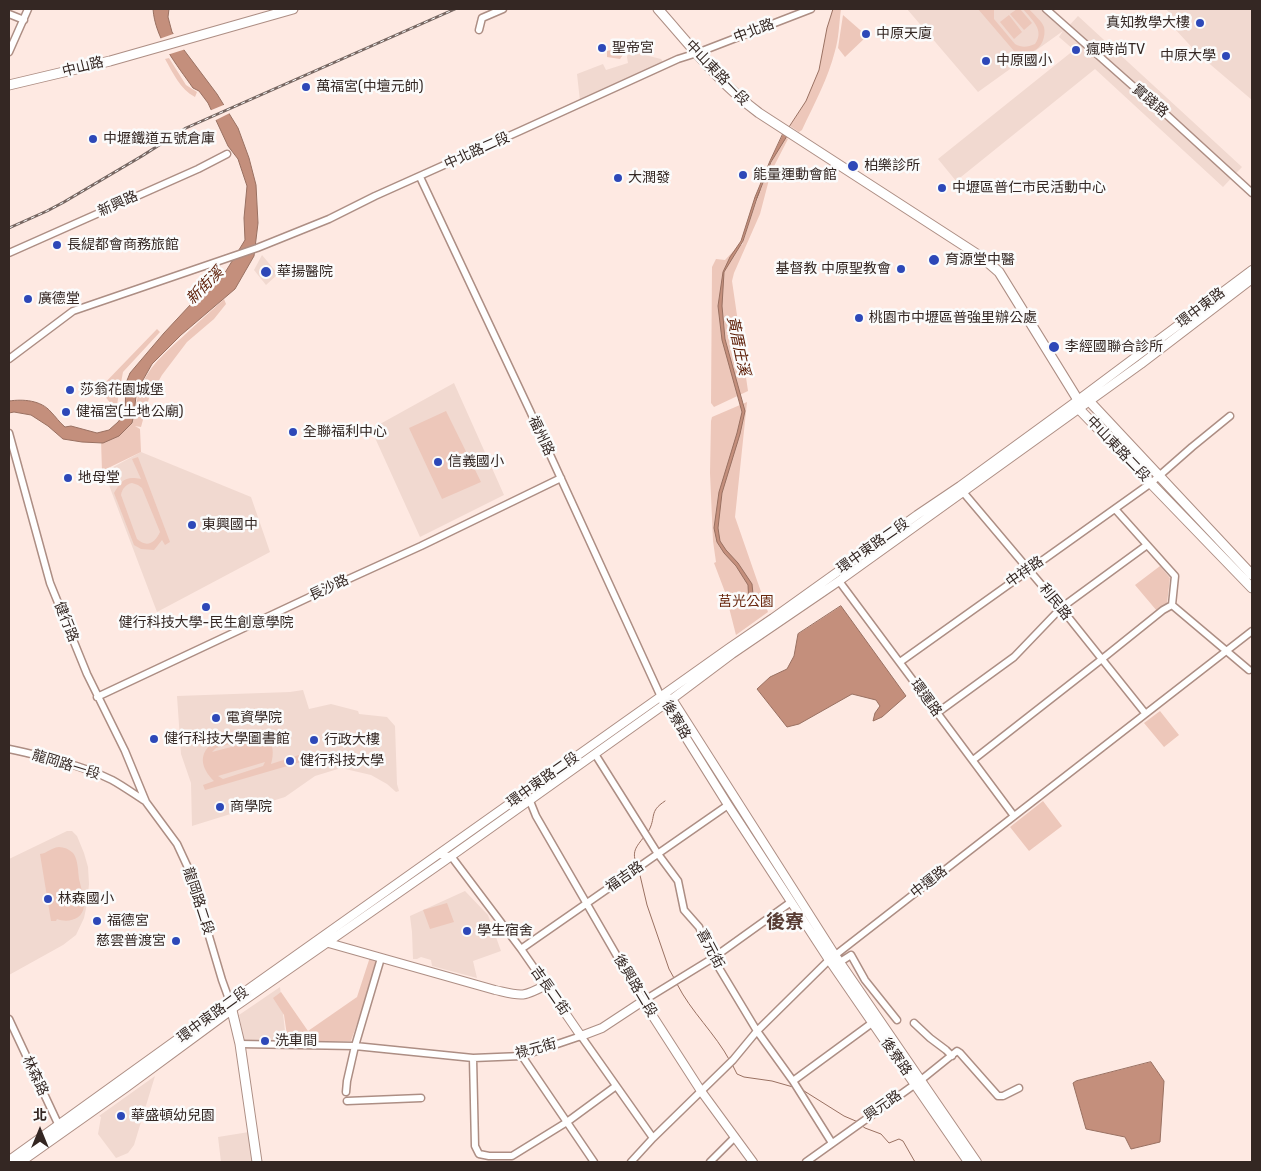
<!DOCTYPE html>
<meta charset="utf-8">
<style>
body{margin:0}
#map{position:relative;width:1261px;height:1171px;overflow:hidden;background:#fee9e2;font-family:Rubik,"Noto Sans TC",sans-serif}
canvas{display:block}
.frame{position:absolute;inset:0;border:10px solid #342723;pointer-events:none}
.north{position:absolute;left:15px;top:1106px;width:50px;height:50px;-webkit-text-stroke:4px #fbfbfb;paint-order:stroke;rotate:0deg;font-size:14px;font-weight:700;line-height:20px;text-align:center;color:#342723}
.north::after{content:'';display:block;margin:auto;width:18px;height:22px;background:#342723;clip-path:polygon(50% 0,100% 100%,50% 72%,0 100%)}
</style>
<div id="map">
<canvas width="1261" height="1171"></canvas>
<div class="frame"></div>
<div class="north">北</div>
</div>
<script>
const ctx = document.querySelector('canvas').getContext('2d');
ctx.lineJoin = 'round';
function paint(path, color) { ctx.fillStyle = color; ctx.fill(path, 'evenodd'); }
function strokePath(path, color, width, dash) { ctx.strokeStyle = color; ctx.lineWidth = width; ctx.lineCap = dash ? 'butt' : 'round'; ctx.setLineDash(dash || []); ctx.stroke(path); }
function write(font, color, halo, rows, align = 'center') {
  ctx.font = font + ' Rubik,"Noto Sans TC",sans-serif'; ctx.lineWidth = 5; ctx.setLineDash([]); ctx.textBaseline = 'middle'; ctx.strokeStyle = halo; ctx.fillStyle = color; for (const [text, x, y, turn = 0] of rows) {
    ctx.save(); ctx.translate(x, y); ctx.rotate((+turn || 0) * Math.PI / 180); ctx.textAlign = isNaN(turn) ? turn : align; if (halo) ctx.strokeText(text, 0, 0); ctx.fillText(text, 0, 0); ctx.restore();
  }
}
const built = new Path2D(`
 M 907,9 L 1041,9 L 1065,30 L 1078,16 L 1242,167 L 1223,187 L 1095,69 L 956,181 L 938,159 L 1074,50 L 1059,37 L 1063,31 L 978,92 Z
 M 1166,9 L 1252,9 L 1252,100 L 1198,54 L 1175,29 L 1177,26 L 1175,19 Z
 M 629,51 L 661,59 L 663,62 L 580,101 L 577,74 L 603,64 L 606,70 L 628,63 L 627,57 Z
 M 262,255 L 278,274 L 266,285 L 254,270 Z
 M 454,383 L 504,495 L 420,537 L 371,429 Z
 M 141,452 L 251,497 L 270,552 L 157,612 L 104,472 Z
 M 303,690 L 309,709 L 331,704 L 358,711 L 359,714 L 387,717 L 395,726 L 397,784 L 399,791 L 396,792 L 387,784 L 371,775 L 341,768 L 315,776 L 285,797 L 192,826 L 191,783 L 181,754 L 177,696 L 290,692 Z
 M 67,831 L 72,831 L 77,836 L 84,853 L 88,867 L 89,884 L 87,904 L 84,918 L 76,935 L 63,945 L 9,975 L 9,859 Z
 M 465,891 L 488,915 L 501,951 L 473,961 L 477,978 L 432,966 L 431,960 L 421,957 L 417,959 L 413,959 L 412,932 L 410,916 Z
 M 280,987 L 286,1040 L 274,1043 L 245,1044 L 239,1015 Z
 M 155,1076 L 134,1145 L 128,1153 L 116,1158 L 98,1134 L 101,1117 L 99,1116 Z
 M 249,1132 L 252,1162 L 221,1162 L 218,1137 Z`);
const green = new Path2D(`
 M 833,9 L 841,9 C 839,23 839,38 835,51 C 828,79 814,104 802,130 L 799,132 L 790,126 L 806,101 L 819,70 L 827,28 Z
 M 978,9 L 986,9 L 988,10 L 988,9 L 994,9 L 994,19 L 1015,44 C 1022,48 1028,47 1035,44 C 1045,30 1032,20 1023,9 L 1029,9 C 1033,14 1042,21 1044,27 C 1046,36 1042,48 1033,51 C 1030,52 1025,52 1022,51 L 1024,55 L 1020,58 Z
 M 1017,9 L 1020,9 L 1032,23 L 1024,30 L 1010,14 Z
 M 843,15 L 867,36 L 845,57 L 838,48 Z
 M 1009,15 L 1022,32 L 1014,39 L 1000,22 Z
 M 611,45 L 627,49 L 620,59 L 607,57 L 607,51 L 611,50 Z
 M 169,58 L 186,85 L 197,92 L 195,97 C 180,89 173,73 165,59 Z
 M 784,136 L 788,139 L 771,172 L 760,214 L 734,273 L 732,281 L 748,391 L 714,407 L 711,403 L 712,267 L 716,259 L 725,260 L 739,245 L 742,245 C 754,208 766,171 784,136 Z
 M 224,299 L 226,304 L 214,319 L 187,342 L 162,375 L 149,398 L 141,427 L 135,426 L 140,429 L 141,452 L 102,471 L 101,440 L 128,422 L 132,424 C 136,410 136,396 143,382 C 153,361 173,346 190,330 C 201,320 213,309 224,299 Z
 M 157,329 L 160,332 L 123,372 L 116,410 L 99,389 Z
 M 747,402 L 735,517 L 768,612 L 736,635 L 725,592 L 714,563 L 716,562 L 713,541 L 710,473 L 711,421 L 712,417 Z
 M 446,411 L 481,482 L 442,499 L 409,428 Z
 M 138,457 L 170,542 L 165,545 L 162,540 L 154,550 L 141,549 L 134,545 L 114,493 C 122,480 125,476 141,479 L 132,459 ZM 132,483 L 138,485 L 142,488 L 160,532 C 155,543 147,548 137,539 L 121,495 C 122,489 126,484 132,483 Z
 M 1160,566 L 1170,578 L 1167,603 L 1157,611 L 1135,585 Z
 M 1160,711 L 1179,735 L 1164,747 L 1144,723 Z
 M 259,729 C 263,736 259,730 265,735 C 274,743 274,754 271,764 L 299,755 L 301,762 L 205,790 L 203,785 L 214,781 C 200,767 198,753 215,741 ZM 251,738 L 258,740 L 212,752 L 216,748 ZM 265,762 L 263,766 L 223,779 L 218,776 Z
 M 1043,801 L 1062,826 L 1029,851 L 1010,827 Z
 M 59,847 C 64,847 69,849 73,853 C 78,859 78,871 79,879 C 81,887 84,898 84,906 C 83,920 67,923 57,919 L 56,921 L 51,921 L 40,854 C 48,853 50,848 59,847 Z
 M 447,903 L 454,922 L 430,929 L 423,910 Z
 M 370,957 L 379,960 L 351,1041 L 288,1042 L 284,1015 L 273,998 L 281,992 L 308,1031 L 357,997 Z`);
const water = new Path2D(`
 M 153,9 L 169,9 L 168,17 L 172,32 L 184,50 L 217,94 L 238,128 L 249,158 L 256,185 L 258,223 L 254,256 L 235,289 L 181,335 L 152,364 L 139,387 L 136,396 L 134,414 L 132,423 L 119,436 L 103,443 L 82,442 L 63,439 L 48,426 L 31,415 L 14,412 L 9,413 L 9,401 C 23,399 41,400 51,412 C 56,417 59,422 65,427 L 71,426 L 97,433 L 109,430 L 118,422 L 125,413 L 126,383 L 130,373 L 164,333 L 191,304 L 214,285 L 226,271 L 245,240 L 244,218 L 247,186 L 238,159 L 228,146 L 208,103 L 199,91 L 193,88 C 177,65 155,39 153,9 Z
 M 783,134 L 787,136 L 771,162 L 757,198 L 743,241 L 724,272 L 722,306 L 725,339 L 745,411 L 740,434 L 722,493 L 718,528 L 720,541 L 726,550 L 738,563 L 752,584 L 754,604 L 749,605 L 748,585 L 736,566 L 724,553 L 717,542 L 714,528 L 719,492 L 737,433 L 742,412 L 722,340 L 718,306 L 723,272 L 730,257 L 741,241 L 755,197 L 770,161 Z
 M 841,606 L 906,696 L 882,717 L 873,721 L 875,713 L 880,706 L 876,700 L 852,694 L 799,724 L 787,727 L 757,689 L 770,677 L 787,669 L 794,656 L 798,634 Z
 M 1151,1062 L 1164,1081 L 1160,1142 L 1131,1149 L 1125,1137 L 1086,1129 L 1073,1083 L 1076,1081 Z`);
const pier = new Path2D(`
 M 176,33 L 186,49 L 167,55 L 159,39 Z
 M 226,104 L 230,113 L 214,121 L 209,111 Z`);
const stream = new Path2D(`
 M 789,127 L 806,101 L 819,70 L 827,28 L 833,9
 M 764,182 L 768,169
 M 757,198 L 760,190
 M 648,832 C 657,817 648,812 665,801
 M 637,865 C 631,852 636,847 644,837
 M 639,871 L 647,905 L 669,969 L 674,978
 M 677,984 C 691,1012 715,1033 730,1061
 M 732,1064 L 737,1074 L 744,1077 L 772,1081 L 793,1087
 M 801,1089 L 844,1116 L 858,1122
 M 861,1125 L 865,1128 L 881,1134 L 889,1143 L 899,1139 L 903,1141 L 915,1162`);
const minor = new Path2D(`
 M 1046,9 L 1134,87 L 1158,107 L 1252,193
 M 9,14 L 24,20
 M 479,30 L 482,18 L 503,9
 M 9,52 L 28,9
 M 420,177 L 530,411 L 661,697
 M 9,253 L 198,169 L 227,154
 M 9,359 L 73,311 L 257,248 L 329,219 L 375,196 L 520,131 L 678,59 L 697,53 L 811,9
 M 9,433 L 50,583 L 87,674 L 125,751 L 146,802 L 177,844 L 190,872 L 222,980 L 230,1002
 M 963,492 L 1061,608 L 1145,713
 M 1115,509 L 1175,576 L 1172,605 L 1249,670
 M 839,581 L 1014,816
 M 900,662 L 1151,483 L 1192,447 L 1230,416
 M 97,697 L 331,587 L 421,546 L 561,478
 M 937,713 L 1014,657 L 1061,608 L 1147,545
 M 9,749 C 41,756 82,765 112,780 C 123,786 134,794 145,801
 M 595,754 L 658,854 L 678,881 L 684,910 L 699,927 L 713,958 L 757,1031 L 793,1081 L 832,1143
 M 973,760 L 1102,659 L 1163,610 L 1172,605
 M 530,801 L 536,816 L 643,1001 L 713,958 L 791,902
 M 439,855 L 451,856 L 521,949 L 546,985
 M 521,949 L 728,805
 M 837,964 L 851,955 L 865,980 L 897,1020
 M 9,1019 L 60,1128
 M 914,1023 L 930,1038 L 946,1050 L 952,1056
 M 240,1044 L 355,1046 L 473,1058 L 522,1056 L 581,1036 L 653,1138
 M 522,1056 L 594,1162
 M 473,1058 L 475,1146 L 479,1154 L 489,1156 L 512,1156 L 567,1122 L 616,1086
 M 793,1081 L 872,1023
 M 346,1092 L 347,1081 L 355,1046 L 381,958
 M 347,1101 L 421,1098
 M 631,1162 L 653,1138 L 733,1060 L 757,1031 L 829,960 L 1252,631
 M 710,1162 L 735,1137
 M 806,1162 L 921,1080 L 957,1051 L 960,1053 L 998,1096 L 1003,1096 L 1019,1088`);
const tertiary = new Path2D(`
 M 667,698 L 672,699 L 835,955 L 977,1162
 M 663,701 L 728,805 L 829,960 L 968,1162
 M 325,942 L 495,990 C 521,996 522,998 546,985 L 581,1036 L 602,1028 L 643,1001 L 701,1091 L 753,1162
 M 230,1002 L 729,648 L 773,618 L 917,515 L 960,486 L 1078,400 L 1252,270
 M 232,1009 L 443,862 L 672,699 L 732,654 L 839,581 L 963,492 L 1141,364 L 1252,279`);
const secondary = new Path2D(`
 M 658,9 C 690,45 720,84 759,113 L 983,258 L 999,272 L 1078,400 L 1079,409 L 1252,588
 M 9,85 L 110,61 L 293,9
 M 1078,400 L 1090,402 L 1252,575
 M 9,1161 L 230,1002 L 240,1044 L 257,1162
 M 20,1162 L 126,1087 L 232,1009`);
const rail = new Path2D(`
 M 9,228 L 47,211 L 64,202 L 142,156 L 186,128 L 455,9`);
const markers = [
 [1200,23,5,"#2d48b8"],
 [866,34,5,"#2d48b8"],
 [602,48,5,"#2d48b8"],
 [1076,50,5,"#2d48b8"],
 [1226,56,5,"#2d48b8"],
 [986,61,5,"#2d48b8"],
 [306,87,5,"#2d48b8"],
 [93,139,5,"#2d48b8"],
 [853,166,6,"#2d48b8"],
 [743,175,5,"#2d48b8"],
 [618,178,5,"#2d48b8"],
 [942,188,5,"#2d48b8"],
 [57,245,5,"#2d48b8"],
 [934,260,6,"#2d48b8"],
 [901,269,5,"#2d48b8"],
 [266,272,6,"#2d48b8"],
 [28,299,5,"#2d48b8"],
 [859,318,5,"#2d48b8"],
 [1054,347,6,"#2d48b8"],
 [70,390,5,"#2d48b8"],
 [66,412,5,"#2d48b8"],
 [293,432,5,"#2d48b8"],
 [438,462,5,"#2d48b8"],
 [68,478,5,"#2d48b8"],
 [192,525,5,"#2d48b8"],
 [206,607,5,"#2d48b8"],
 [216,718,5,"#2d48b8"],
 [154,739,5,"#2d48b8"],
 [314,740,5,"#2d48b8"],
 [290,761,5,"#2d48b8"],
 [220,807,5,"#2d48b8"],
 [48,899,5,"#2d48b8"],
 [97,921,5,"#2d48b8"],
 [467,931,5,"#2d48b8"],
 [176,941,5,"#2d48b8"],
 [265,1041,5,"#2d48b8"],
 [121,1116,5,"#2d48b8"]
];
const poiNames = [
 ["真知教學大樓",1190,23,"right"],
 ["中原天廈",876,34],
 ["聖帝宮",612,48],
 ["瘋時尚TV",1086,50],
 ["中原大學",1216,56,"right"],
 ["中原國小",996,61],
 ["萬福宮(中壇元帥)",316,87],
 ["中壢鐵道五號倉庫",103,139],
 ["柏樂診所",864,166],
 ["能量運動會館",753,175],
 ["大潤發",628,178],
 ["中壢區普仁市民活動中心",952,188],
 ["長緹都會商務旅館",67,245],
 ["育源堂中醫",945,260],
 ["基督教 中原聖教會",891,269,"right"],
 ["華揚醫院",277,272],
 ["廣德堂",38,299],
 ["桃園市中壢區普強里辦公處",869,318],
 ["李經國聯合診所",1065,347],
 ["莎翁花園城堡",80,390],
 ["健福宮(土地公廟)",76,412],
 ["全聯福利中心",303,432],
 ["信義國小",448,462],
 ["地母堂",78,478],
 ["東興國中",202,525],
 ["健行科技大學-民生創意學院",206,623,"center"],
 ["電資學院",226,718],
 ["健行科技大學圖書館",164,739],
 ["行政大樓",324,740],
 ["健行科技大學",300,761],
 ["商學院",230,807],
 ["林森國小",58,899],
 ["福德宮",107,921],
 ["學生宿舍",477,931],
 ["慈雲普渡宮",166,941,"right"],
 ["洗車間",275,1041],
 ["華盛頓幼兒園",131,1116]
];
const streetNames = [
 ["中北路",754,31,-21],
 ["中山路",83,67,-14],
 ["中山東路一段",717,73,46],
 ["實踐路",1150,101,41],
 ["中北路二段",477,151,-24],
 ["新興路",118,204,-24],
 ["環中東路",1201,308,-37],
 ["福州路",541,436,65],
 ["中山東路二段",1118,449,46],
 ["環中東路二段",873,546,-35],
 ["中祥路",1025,572,-35],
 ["長沙路",329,588,-25],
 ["利民路",1055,602,51],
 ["健行路",66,622,68],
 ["環運路",926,698,54],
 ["後寮路",676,720,60],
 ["龍岡路一段",66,765,17],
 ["環中東路二段",543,780,-35],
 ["福吉路",625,877,-35],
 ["中運路",929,882,-38],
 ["龍岡路二段",198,901,72],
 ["喜元街",710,949,62],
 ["後興路二段",635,986,59],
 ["吉長二街",550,991,55],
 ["環中東路二段",213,1015,-36],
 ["祿元街",536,1049,-15],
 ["後寮路",896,1057,55],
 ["林森路",35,1076,65],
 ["興元路",883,1106,-35]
];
const parkNames = [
 ["莒光公園",746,602]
];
const waterNames = [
 ["新街溪",205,286,-45],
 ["黃厝庄溪",738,346,78]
];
const districtNames = [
 ["後寮",785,923]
];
paint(built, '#f1d9d0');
paint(green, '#edc7ba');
paint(water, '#c48f7c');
strokePath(water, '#997061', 1);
paint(pier, '#fee9e2');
strokePath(stream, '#997061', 1);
strokePath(minor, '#ad8e84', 9);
strokePath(tertiary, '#ad8e84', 10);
strokePath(secondary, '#ad8e84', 11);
strokePath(minor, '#fff', 6);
strokePath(tertiary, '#fff', 8);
strokePath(secondary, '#fff', 9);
strokePath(rail, '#776762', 3);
strokePath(rail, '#fbfbfb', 1, [4]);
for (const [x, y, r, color] of markers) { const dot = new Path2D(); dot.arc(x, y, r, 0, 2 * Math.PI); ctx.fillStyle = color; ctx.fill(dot); strokePath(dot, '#fbfbfb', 2); }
write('14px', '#342723', '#fbfbfb', poiNames, 'left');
write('14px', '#342723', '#fbfbfb', streetNames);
write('14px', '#69280f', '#fbfbfb', parkNames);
write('italic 15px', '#581800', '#fbfbfb', waterNames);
write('bold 19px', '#583d34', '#fbfbfb', districtNames);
</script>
